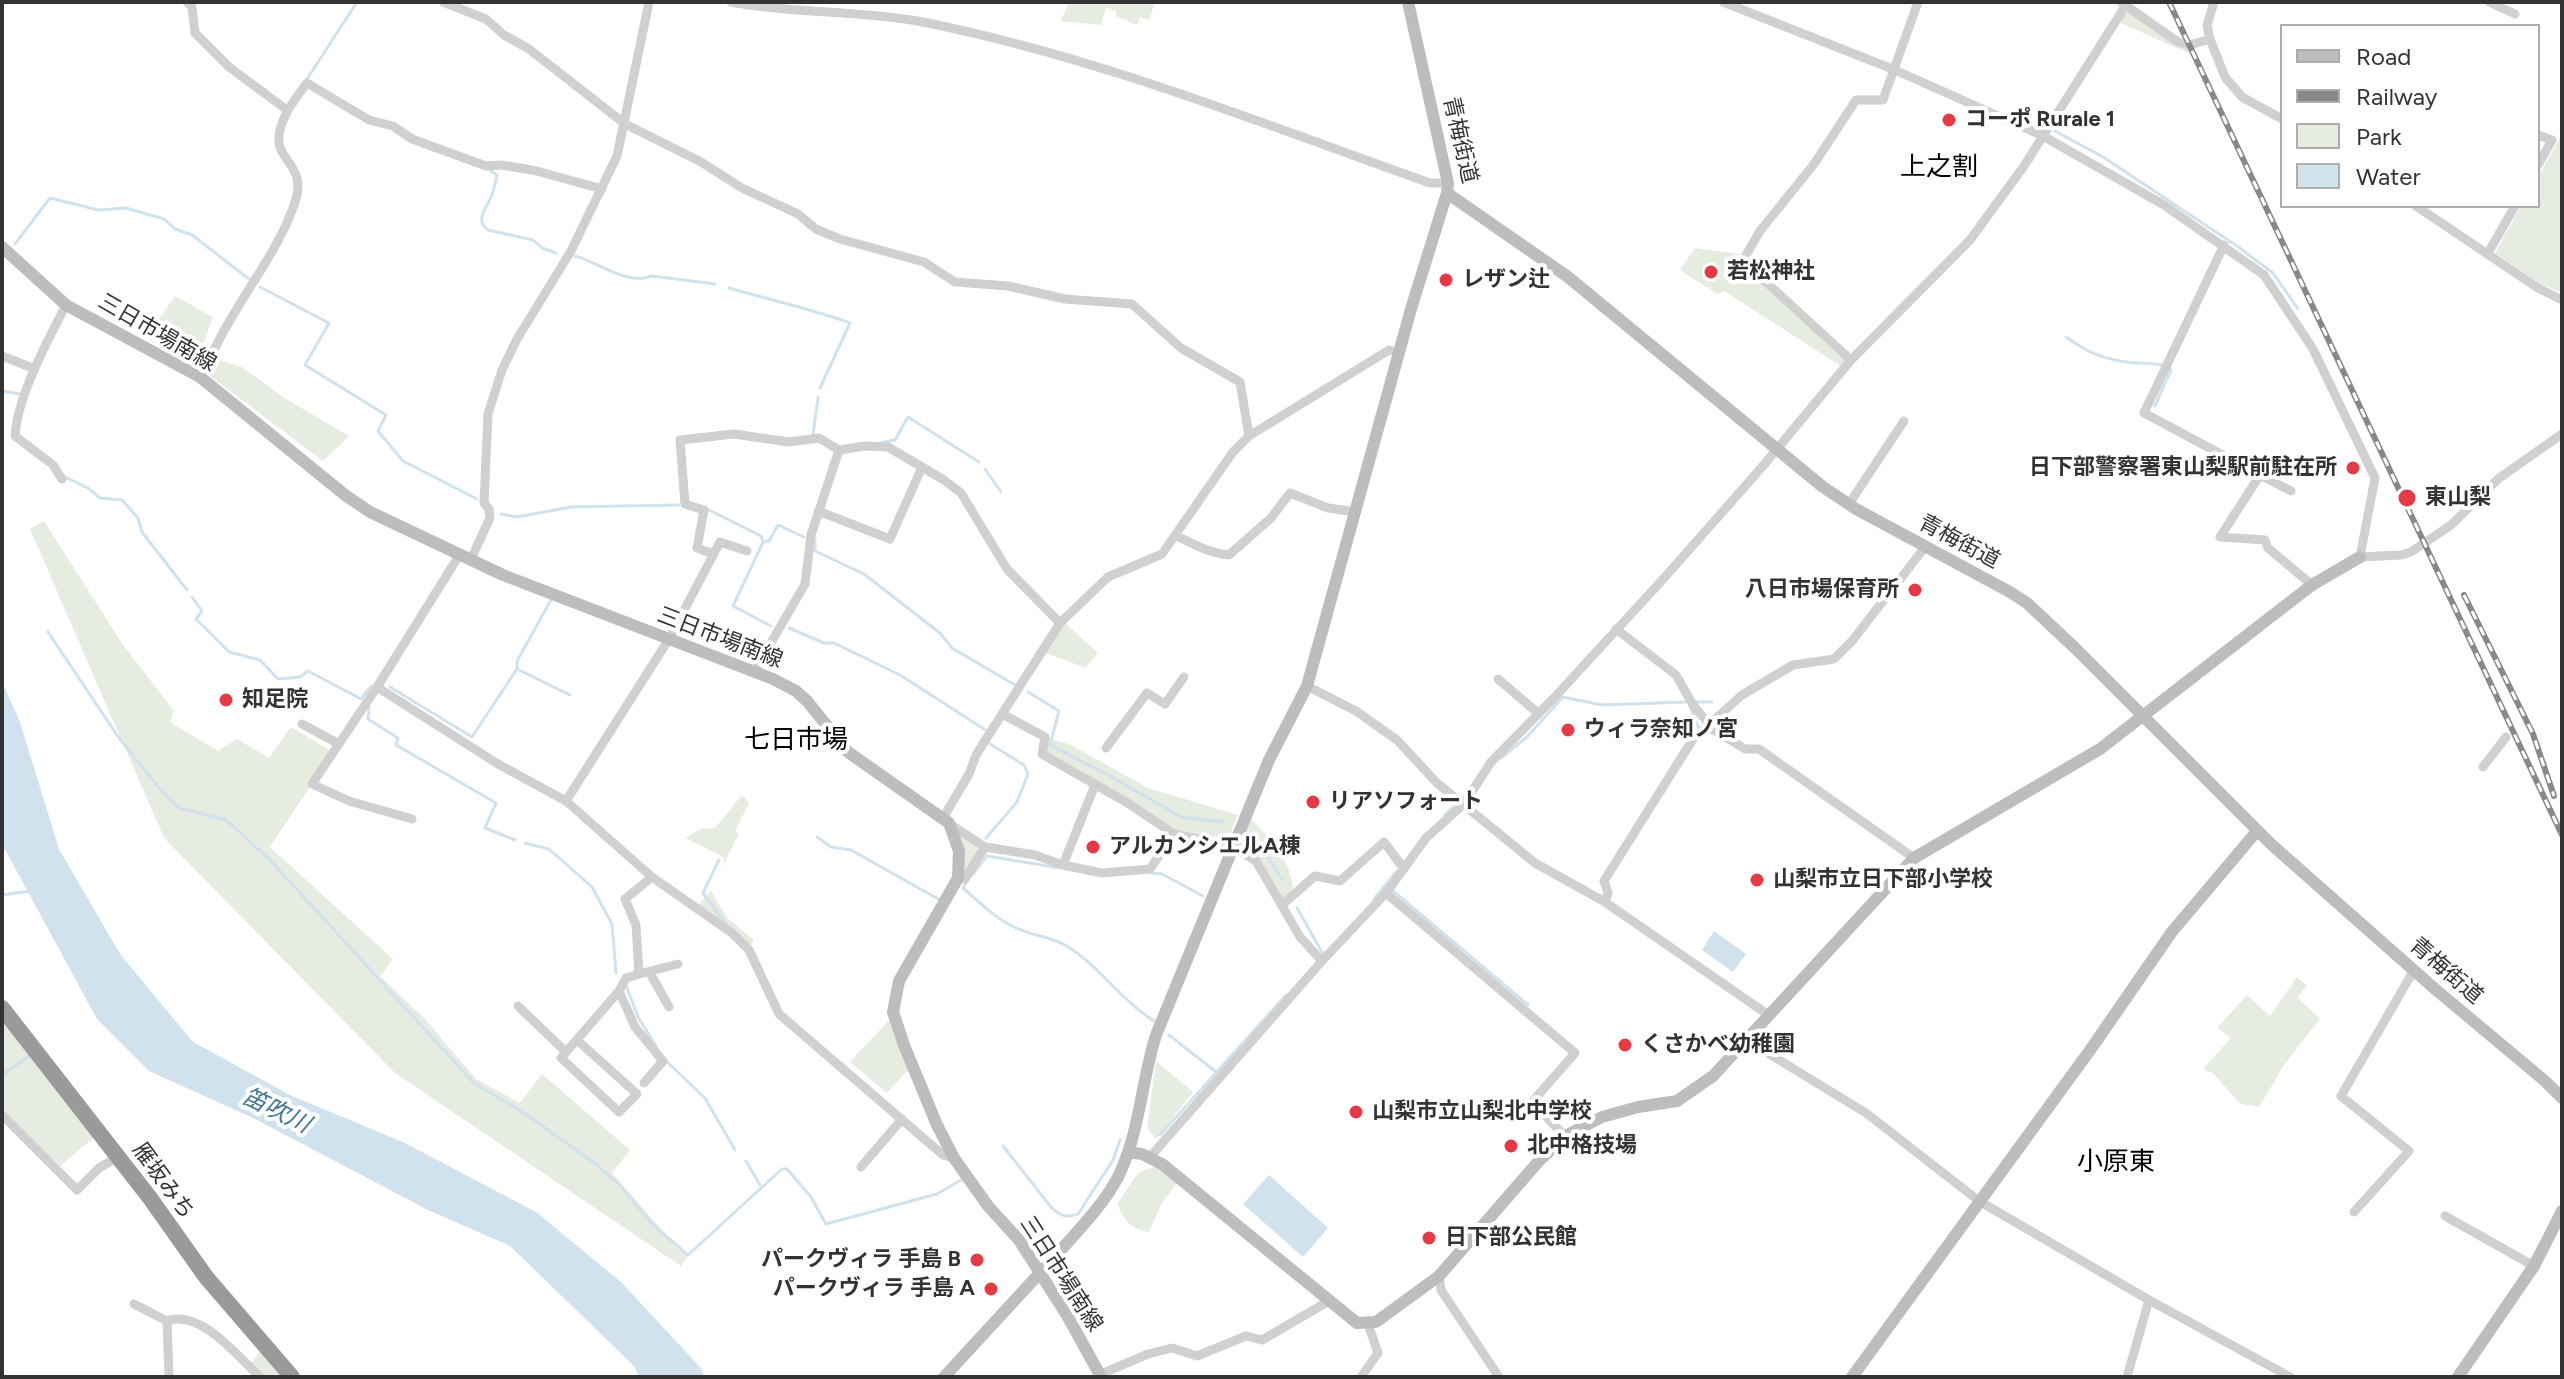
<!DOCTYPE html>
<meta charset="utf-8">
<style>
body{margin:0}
#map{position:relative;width:2564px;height:1379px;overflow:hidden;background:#fff;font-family:Figtree,sans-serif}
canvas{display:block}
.frame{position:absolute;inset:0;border:4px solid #333;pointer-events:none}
.legend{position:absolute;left:2280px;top:24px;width:260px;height:184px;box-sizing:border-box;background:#fff;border:2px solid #adadad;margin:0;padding:10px 14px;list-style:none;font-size:24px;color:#333}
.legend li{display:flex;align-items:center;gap:16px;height:40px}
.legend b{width:40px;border:2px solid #adadad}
</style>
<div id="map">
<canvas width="2564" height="1379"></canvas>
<div class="frame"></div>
<ul class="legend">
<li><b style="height:10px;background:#bdbdbd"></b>Road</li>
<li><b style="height:10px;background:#888"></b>Railway</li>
<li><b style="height:22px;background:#e6ecdf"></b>Park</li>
<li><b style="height:22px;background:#cfe2ee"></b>Water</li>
</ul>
</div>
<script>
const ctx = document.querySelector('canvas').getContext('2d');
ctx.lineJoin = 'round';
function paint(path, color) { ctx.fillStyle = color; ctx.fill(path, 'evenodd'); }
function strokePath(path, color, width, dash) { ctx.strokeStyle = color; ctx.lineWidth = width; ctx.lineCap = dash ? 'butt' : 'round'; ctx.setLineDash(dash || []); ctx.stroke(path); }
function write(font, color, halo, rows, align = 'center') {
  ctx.font = font + ' Figtree,"Noto Sans JP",sans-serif'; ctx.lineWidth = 8; ctx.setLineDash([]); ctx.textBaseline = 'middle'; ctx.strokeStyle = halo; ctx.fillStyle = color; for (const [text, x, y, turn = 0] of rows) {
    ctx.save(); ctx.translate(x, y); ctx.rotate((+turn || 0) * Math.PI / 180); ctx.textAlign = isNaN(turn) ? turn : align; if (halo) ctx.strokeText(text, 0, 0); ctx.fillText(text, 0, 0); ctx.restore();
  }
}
const green = new Path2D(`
 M 1069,2 L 1155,2 L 1149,20 L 1140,17 L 1137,25 L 1116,16 L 1116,11 L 1106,7 L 1101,25 L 1061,21 Z
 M 2126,5 L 2185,43 L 2191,54 L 2116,21 Z
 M 2562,134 L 2562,293 L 2539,283 L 2495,253 L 2521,206 L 2538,206 L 2538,177 Z
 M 1695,248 L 1746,255 L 1754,271 L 1851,360 L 1844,368 L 1724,291 L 1717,294 L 1680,270 Z
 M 175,296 L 213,317 L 201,350 L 212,358 L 242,367 L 286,399 L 349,436 L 323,461 L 185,357 L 146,338 Z
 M 44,521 L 123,645 L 174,711 L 170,722 L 218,751 L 237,739 L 269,758 L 291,727 L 333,752 L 270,847 L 393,959 L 380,976 L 425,1019 L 476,1079 L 520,1103 L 542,1074 L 630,1150 L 612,1173 L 676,1246 L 688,1255 L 681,1266 L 395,1073 L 164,838 L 30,529 Z
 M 1065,623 L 1098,653 L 1086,668 L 1043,652 Z
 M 1045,737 L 1071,745 L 1148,788 L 1238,815 L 1226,844 L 1174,834 L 1042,754 Z
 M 742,795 L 749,803 L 735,831 L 739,834 L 721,869 L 725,858 L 685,838 L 701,829 L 715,828 Z
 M 1251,819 C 1270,838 1294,864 1293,893 L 1283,904 L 1256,861 L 1240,843 Z
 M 961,834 L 982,852 L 964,874 L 958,837 Z
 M 711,891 L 727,918 L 754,940 L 749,950 L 695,909 Z
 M 2297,977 L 2307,986 L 2297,997 L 2320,1019 L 2284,1065 L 2259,1107 L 2240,1104 L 2213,1073 L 2203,1069 L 2231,1038 L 2217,1028 L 2247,995 L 2270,1016 Z
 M 2,1013 L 98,1134 L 60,1166 L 2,1112 Z
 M 893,1016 L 911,1067 L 887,1093 L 850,1062 Z
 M 1156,1061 L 1193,1092 L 1156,1139 L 1147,1128 Z
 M 1162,1164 L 1180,1179 L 1162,1203 L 1149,1232 C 1131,1229 1124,1221 1117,1204 L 1138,1173 Z
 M 263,1348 L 285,1377 L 260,1377 L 248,1366 Z`);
const water = new Path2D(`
 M 2,682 L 20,722 L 59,849 L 120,954 L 193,1042 L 292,1096 L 403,1142 L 536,1212 L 621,1282 L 701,1368 L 704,1377 L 639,1377 L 634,1366 L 510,1246 L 428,1210 L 255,1119 L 149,1071 L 97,1019 L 2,844 Z
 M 1714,931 L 1746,954 L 1733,972 L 1702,950 Z
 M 1269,1175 L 1328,1228 L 1303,1257 L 1243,1204 Z`);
const stream = new Path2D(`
 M 307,79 L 357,2
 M 2055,131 L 2103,157 L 2237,246 L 2273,273 L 2298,309
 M 490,170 L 497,175 C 496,181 494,189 492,195 C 487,208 474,219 488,230 L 533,240 L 542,248 L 556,253
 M 15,244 L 50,198 L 99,210 L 126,208 L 164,219 L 175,229 L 192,235 L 249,279
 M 575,256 C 598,262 627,286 652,276 L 715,284
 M 260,287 L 329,323 L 305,365 L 386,415 L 378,431 L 403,461 L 477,499
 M 729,288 C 769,300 810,308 850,323 L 820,388
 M 2066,337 C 2087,352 2100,358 2126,362 C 2143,365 2157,360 2171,370 L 2155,406
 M 2,391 L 20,394
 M 813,435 L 818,397
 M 880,443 L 895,440 L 908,417 L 979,462
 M 985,469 L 1001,492
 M 65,477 L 88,488 L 100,498 L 122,500 L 138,518 L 142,532 L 187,590
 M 707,509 L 761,536 L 763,542 L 769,541 L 778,525 L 804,537
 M 501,514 L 517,517 L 571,507 L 679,505
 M 815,538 L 815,551 L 864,574 L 940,633 L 952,648 L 1015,685
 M 763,542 L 733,606 L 771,626
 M 192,597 L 202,611 L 196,619 L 229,652 L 260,660 L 278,679 L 300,677 L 308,671 L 361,699 L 371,686
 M 789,628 L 824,643 L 834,643 L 900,675 L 987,731
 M 48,632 L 119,738 L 159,788 L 179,808 L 226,820 L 269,859 L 474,1083 L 524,1113 L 593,1162 L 619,1184 L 652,1224 L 688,1255 L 782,1169 L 787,1169 L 811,1197 L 826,1224 L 937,1194 L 963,1179
 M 517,669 L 517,661 L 552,598
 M 390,687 L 472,737 L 517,669 L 570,695
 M 1028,692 L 1059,711 L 1050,745 L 1110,776 L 1181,817 L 1224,822
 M 1694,702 L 1712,702
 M 369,707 L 368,719 L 398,738 L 396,745 L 496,803 L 485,828 L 515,840
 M 1691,709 L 1698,727 L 1714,734
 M 1501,758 L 1527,737 L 1563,697 L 1602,705 L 1686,702
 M 1445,815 L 1454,806
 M 1251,833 L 1283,880
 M 817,837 L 831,847 L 851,850 L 940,900
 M 986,838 L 1017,802 L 1028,774 L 1024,765 L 990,744
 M 525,843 L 549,849 L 592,887 L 612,924 L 616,973
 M 719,860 L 703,893 L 724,922
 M 1151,873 L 1162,874 L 1203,896
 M 973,874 L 987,856 L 1060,868
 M 966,883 L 963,888 C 978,901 994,917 1012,926 C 1028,935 1049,936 1065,945 C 1099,965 1122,1002 1156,1022
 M 1392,890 L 1528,1005
 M 2,895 L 30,891
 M 1374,899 L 1396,872
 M 1297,908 L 1323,954 L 1325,952
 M 626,985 L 638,1017 L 656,1046
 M 1169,1035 L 1216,1072
 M 665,1060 L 705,1098 L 735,1150
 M 2,1075 L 31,1055
 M 1160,1135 L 1286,995
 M 1003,1146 L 1051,1207 C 1060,1216 1066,1218 1078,1214 L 1113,1160 L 1120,1140
 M 746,1161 L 760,1185`);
const street = new Path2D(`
 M 187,2 L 192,7 L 195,33 L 229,67 L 287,110
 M 443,2 L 486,19 L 504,35 L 529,49 L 625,124 L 701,162 L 742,188 L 798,214 L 816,229 L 840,239 L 924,262 L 955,282 L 1008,286 L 1065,299 L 1132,304 L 1181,348 L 1240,382 L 1249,436
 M 731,2 C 794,14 860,10 923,22 C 1098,57 1263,124 1430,183 L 1448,183
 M 1723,2 L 1895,70 L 2043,136 L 2164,205 L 2264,275 L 2313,349 L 2375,478 L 2360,557 L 2401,555 L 2411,552 L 2451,525 L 2498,479 L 2562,434
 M 2121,2 L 2178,42 L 2190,45 L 2210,39 L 2225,77 L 2242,97 L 2282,119
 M 2489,2 L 2515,14
 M 2210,39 L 2207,25 L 2214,2
 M 2538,135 L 2552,140 L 2538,165
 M 2416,206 L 2538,288 L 2562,300
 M 2224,245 L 2144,413 L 2260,475
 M 2488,253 L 2515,206
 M 2,356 L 35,369
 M 1851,360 L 1754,271 L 1746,255 L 1760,231 L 1814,164 L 1856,100 L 1883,100 L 1918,2
 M 200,377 C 211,357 220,336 232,317 C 254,279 283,241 296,199 C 305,169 281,161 279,143 C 277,121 295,99 307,83 L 369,120 L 393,126 L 412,139 L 486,166 L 502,165 L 537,171 L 602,189
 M 62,479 L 53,465 L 15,436 C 17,397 48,340 66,305
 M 2291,491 L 2260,475 L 2220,537 L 2265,540 L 2268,548 L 2312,585
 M 1849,504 L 1904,421
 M 818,511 L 890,539 L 922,467
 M 1175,535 C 1193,544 1209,553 1229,555 L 1271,518 L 1290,493 L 1328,508 L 1356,512
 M 714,554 L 697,548 L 704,510 L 685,504 L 680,440 L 734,434 L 789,442 L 819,438 L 839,450 L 865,446 L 888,447 L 944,480 L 961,493 L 1007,569 L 1060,623
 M 471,559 L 490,518 L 489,509 L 484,503 L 488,414 L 502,370 L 517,339 L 571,251 L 617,156 L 649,2
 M 1616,629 L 1676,675 L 1693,705 L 1714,730 L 1745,749 L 1759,749 L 1914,858
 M 754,672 L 805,584 L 811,535 L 839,450
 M 1498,679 L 1539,714
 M 1307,686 L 1356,711 L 1397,740 L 1437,783 L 1535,863 L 1605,902 L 1767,1014
 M 377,687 L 498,764 L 566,801 L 652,877 L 732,933 L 749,950 L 779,1014 L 943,1155 L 954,1158
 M 1004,715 L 1045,737 L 1042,754 L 1126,802 L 1174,834
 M 302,724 L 339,744
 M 1106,748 L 1147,693 L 1165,704 L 1184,677
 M 2483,767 L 2506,737
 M 566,801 L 669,639 L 720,542 L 747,551
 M 943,818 L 969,774 L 976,755 L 1060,623 L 1108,577 L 1162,554 L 1233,452 L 1249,436 L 1389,350 L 1400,353
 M 412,819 L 349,801 L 312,784 L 377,687 L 460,554
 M 950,824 L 985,847 L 1035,855 L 1063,865 L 1102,873 L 1150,869 L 1174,834 L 1232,846 L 1256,861 L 1300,937 L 1322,961
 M 1063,865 L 1095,785
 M 652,877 L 625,899 L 636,925 L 639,974 L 678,964
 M 958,878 L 965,879 L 985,847
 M 1386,893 L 1575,1053 L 1532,1102 L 1565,1136
 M 1605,902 L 1608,893 L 1604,881 L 1693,739 L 1742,695 L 1793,665 L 1834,659 L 1852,641 L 1925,547
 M 1283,904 L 1315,876 L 1340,881 L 1384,842 L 1404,869
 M 650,973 L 669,1007
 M 619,991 L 635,1027 L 663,1061 L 644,1083
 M 518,1006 L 566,1052
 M 577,1040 L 637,1094 L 619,1112 L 561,1058 L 619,991 L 626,978 L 639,974
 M 1748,1041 L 1866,1113 L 1979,1201 L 2149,1300 L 2290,1377
 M 2,1115 L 77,1190 L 99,1168 L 118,1157
 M 1150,1157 L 1322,961 L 1386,893 L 1426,838 L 1464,804 L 1491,762 L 1553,699 L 1665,577 L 1762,467 L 1851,360 L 1970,240 L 2024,166 L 2126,5
 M 861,1167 L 902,1119
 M 2354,1212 L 2409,1151 L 2341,1096 L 2414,970
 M 2445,1216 L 2534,1266
 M 1439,1276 L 1441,1290 L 1499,1377
 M 134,1304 L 167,1321 C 201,1309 237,1356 260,1377
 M 167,1321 L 169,1377
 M 1099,1375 L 1148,1354 L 1172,1348 L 1197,1356 L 1246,1336 L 1262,1340 L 1329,1301
 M 1361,1377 L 1378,1353 L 1368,1324
 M 2127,1377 L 2149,1300`);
const secondary = new Path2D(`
 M 1408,2 L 1448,183 L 1447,193 L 1568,277 L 1823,487 L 1856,509 L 2010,592 L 2027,603 L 2075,648 L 2272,845 L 2435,989 L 2545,1081 L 2562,1098
 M 2,247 L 66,305 L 200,377 L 345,495 L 370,512 L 503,575 L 773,679 L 796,691 L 807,701 L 848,752 L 949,823 L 959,851 L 958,878 L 899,981 L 893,1012 L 904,1045 L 937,1125 L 954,1158 L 988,1206 L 1019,1240 L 1068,1317 L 1101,1377
 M 1128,1152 L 1142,1154 L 1162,1164 L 1357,1323 L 1376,1322 L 1439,1276 L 1538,1162 L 1565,1136 L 1602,1117 L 1638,1107 L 1677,1101 L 1713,1076 L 1914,858 L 2100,749 L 2312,585 L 2360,557
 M 944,1377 C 983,1335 1022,1292 1061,1250 C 1081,1227 1104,1204 1118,1177 C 1140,1132 1141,1083 1156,1035 L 1269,760 L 1307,686 L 1411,309 L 1447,193
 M 1852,1377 L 2093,1046 L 2171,933 L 2257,831
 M 2458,1377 L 2534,1266 L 2562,1211`);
const highway = new Path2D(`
 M 2,1008 L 150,1198 L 206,1277 L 292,1377`);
const rail = new Path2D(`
 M 2169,2 L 2562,835
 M 2464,595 L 2533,734 L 2554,796`);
const markers = [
 [1949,120,8,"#e63946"],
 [1711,272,8,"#e63946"],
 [1446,280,8,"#e63946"],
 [2353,468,8,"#e63946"],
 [2407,498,10,"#e63946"],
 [1915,590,8,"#e63946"],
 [226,700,8,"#e63946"],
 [1568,730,8,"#e63946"],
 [1313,802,8,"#e63946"],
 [1093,847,8,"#e63946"],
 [1757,880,8,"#e63946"],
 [1625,1045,8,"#e63946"],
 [1356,1112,8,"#e63946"],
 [1511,1146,8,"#e63946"],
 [1429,1238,8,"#e63946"],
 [977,1260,8,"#e63946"],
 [991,1289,8,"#e63946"]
];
const poiNames = [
 ["コーポ Rurale 1",1965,120],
 ["若松神社",1727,272],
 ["レザン辻",1462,280],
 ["日下部警察署東山梨駅前駐在所",2337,468,"right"],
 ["東山梨",2425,498],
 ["八日市場保育所",1899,590,"right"],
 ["知足院",242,700],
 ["ウィラ奈知ノ宮",1584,730],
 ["リアソフォート",1329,802],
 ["アルカンシエルA棟",1109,847],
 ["山梨市立日下部小学校",1773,880],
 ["くさかべ幼稚園",1641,1045],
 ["山梨市立山梨北中学校",1372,1112],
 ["北中格技場",1527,1146],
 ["日下部公民館",1445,1238],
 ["パークヴィラ 手島 B",961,1260,"right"],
 ["パークヴィラ 手島 A",975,1289,"right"]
];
const streetNames = [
 ["青梅街道",1460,140,77],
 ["三日市場南線",157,333,30],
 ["青梅街道",1959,542,28],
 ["三日市場南線",720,638,21],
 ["青梅街道",2446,971,41],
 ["雁坂みち",163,1181,54],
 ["三日市場南線",1061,1274,57]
];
const waterNames = [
 ["笛吹川",276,1111,26]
];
const quarterNames = [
 ["上之割",1939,167],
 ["七日市場",796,740],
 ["小原東",2116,1162]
];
paint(green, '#e6ecdf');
paint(water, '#cfe2ee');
strokePath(stream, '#cfe2ee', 3);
strokePath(street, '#d0d0d0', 9);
strokePath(secondary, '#bdbdbd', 12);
strokePath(highway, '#9a9a9a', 16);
strokePath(rail, '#888', 6);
strokePath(rail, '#fff', 3, [9]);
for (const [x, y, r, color] of markers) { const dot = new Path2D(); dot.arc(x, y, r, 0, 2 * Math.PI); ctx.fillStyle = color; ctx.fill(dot); strokePath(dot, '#fff', 3); }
write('bold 22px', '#333', '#fff', poiNames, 'left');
write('22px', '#333', '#fff', streetNames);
write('italic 24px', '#3f7597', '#fff', waterNames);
write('26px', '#000', '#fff', quarterNames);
</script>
